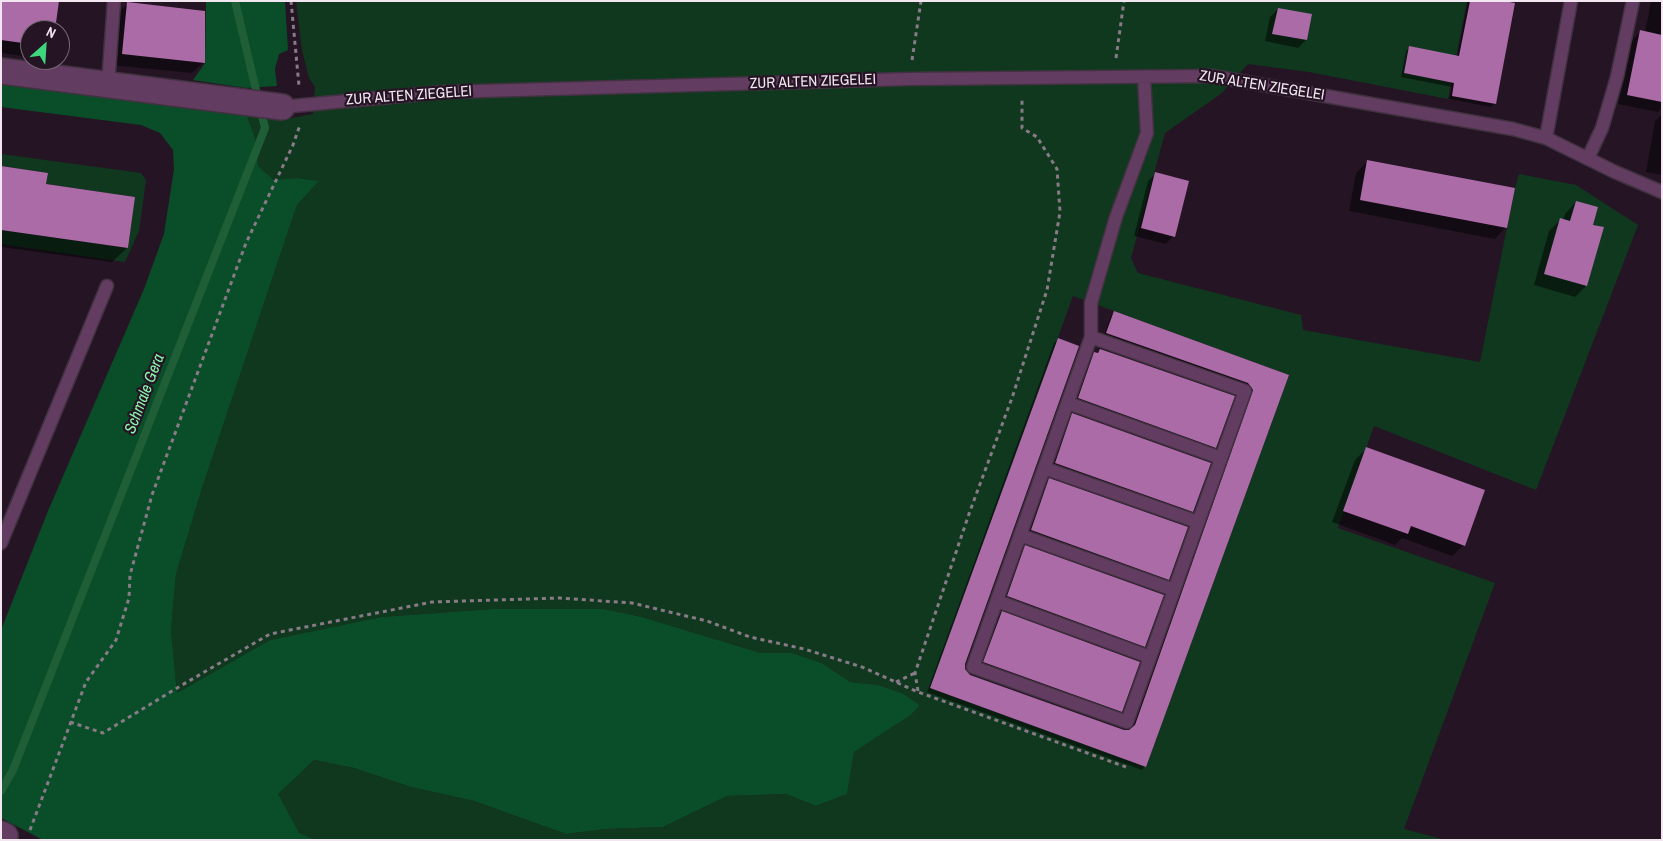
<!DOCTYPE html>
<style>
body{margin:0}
#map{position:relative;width:1663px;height:841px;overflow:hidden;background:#251524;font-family:"Archivo Narrow",sans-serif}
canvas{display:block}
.frame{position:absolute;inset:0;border:2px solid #f2e7f1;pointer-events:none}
.north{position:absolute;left:20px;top:20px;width:50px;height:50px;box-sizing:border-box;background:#251524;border:1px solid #776976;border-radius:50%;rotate:26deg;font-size:14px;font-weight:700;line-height:20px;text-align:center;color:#f2e7f1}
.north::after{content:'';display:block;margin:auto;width:18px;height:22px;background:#3ed77d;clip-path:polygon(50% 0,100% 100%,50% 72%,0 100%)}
</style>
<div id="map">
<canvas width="1663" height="841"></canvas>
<div class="frame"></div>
<div class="north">N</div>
</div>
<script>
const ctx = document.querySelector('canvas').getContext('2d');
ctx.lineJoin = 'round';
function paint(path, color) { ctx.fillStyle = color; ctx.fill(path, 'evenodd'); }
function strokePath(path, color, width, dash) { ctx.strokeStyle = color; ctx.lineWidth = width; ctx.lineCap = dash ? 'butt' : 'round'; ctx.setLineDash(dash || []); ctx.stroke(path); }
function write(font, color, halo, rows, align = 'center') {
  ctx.font = font + ' "Archivo Narrow",sans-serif'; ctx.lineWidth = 4.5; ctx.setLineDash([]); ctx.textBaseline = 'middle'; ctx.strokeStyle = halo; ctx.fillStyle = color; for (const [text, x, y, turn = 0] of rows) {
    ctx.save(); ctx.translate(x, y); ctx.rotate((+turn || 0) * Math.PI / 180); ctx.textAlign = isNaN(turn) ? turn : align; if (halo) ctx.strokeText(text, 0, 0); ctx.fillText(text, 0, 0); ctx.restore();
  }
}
const green = new Path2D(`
 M 296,1 L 1467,1 L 1448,99 L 1309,72 L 1248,64 L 1222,93 L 1165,133 L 1131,258 L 1138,273 L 1301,315 L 1303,330 L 1480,362 L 1515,188 L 1519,174 L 1576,185 L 1638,225 L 1536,490 L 1374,426 L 1338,528 L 1495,583 L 1404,829 L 1446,840 L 315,840 L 299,834 L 277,794 L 314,760 L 354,768 L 411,787 L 474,801 L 566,834 L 605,829 L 663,827 L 727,796 L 786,794 L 816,806 L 847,794 L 854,752 L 911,715 L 920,705 L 902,693 L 878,685 L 850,682 L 822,663 L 792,653 L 761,653 L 642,617 L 604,609 L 492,609 L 381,617 L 270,640 L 177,693 L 171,630 L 176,574 L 202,488 L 297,205 L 319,181 L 297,178 L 274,180 L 258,166 L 255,138 L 247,116 L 286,119 L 313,114 L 315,87 L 309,78 L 302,50 ZM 1073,296 L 1289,375 L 1146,767 L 930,688 Z
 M 1,154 L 141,173 L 146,180 L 139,231 L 125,262 L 1,244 L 1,230 L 128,248 L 135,197 L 46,184 L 48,173 L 1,166 Z`);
const forest = new Path2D(`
 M 206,1 L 285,1 L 288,50 L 279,54 L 275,69 L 277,86 L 246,88 L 193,80 L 205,63 Z
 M 1,84 L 176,104 L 247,116 L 255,138 L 258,166 L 274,180 L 297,178 L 319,181 L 297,205 L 202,488 L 176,574 L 171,630 L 177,693 L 270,640 L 381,617 L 492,609 L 604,609 L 642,617 L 761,653 L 792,653 L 822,663 L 850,682 L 878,685 L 902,693 L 920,705 L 911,715 L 854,752 L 847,794 L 816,806 L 786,794 L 727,796 L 663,827 L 605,829 L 566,834 L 474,801 L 411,787 L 354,768 L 314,760 L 278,794 L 299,833 L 315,840 L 43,840 L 1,818 L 1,630 L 48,511 L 144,289 L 164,234 L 174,169 L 173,150 L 160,133 L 141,125 L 1,107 Z`);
const shadow = new Path2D(`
 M 1,1 L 54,30 L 30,30 L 30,57 L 1,53 Z
 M 1468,1 L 1496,1 L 1495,103 L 1491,107 L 1449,99 L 1452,87 L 1401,77 L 1406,51 L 1409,48 L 1457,57 Z
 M 1651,1 L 1662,1 L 1662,108 L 1658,112 L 1618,104 L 1631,41 L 1640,32 L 1645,33 Z
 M 128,4 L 204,62 L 192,73 L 111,65 L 116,15 Z
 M 1278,9 L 1310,15 L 1306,40 L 1298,48 L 1265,41 L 1270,17 Z
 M 1662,114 L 1662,175 L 1646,172 L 1655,121 Z
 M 1368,161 L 1506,227 L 1495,239 L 1349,211 L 1356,173 Z
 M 1,168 L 45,185 L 127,248 L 112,262 L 1,247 Z
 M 1156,173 L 1173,236 L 1166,244 L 1134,236 L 1148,181 Z
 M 1576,202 L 1592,225 L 1586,286 L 1575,297 L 1534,285 L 1549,231 L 1561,219 L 1563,220 L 1565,214 Z
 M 1114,313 L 1287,376 L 1145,766 L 1142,770 L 927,692 L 1054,343 L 1058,340 L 1077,347 L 964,668 L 970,676 L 1125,731 L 1131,730 L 1250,394 L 1103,337 L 1111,316 Z
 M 1100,350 L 1215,447 L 1212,450 L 1075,401 L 1091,357 Z
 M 1073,415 L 1192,511 L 1189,515 L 1052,467 L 1069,418 Z
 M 1366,449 L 1464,545 L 1452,556 L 1402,538 L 1395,545 L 1332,522 L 1355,460 Z
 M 1049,480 L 1168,579 L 1165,582 L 1028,534 L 1046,483 Z
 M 1025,547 L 1144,646 L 1141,649 L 1004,600 L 1022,550 Z
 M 1002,613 L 1121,711 L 1117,714 L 981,666 L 998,616 Z`);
const stream = new Path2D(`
 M 1,791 L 13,770 L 265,128 L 235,1`);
const building = new Path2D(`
 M 1,1 L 59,1 L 55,30 L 30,30 L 30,44 L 1,40 Z
 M 1470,1 L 1503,1 L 1515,3 L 1496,104 L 1452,96 L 1454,83 L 1404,73 L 1409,46 L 1459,56 Z
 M 127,2 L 205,11 L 205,63 L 122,54 Z
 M 1278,8 L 1312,14 L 1307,40 L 1272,34 Z
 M 1640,30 L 1662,35 L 1662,102 L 1627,95 Z
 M 1367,160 L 1515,188 L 1507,228 L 1360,200 Z
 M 1,166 L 48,173 L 46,184 L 135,197 L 128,248 L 1,230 Z
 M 1155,172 L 1189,181 L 1175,237 L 1141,228 Z
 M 1576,201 L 1598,207 L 1593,225 L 1604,227 L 1587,286 L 1544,274 L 1560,218 L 1570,221 Z
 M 1114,311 L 1289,375 L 1146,767 L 930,688 L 1058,338 L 1079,346 L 965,664 L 965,669 L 970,675 L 1124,730 L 1129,730 L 1135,725 L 1253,390 L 1248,383 L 1106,333 Z
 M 1100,349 L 1235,396 L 1216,448 L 1078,398 L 1094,352 L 1098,353 Z
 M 1072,413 L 1211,463 L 1193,512 L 1055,463 Z
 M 1366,447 L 1485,490 L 1465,546 L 1411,526 L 1408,534 L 1343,511 Z
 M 1049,478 L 1188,527 L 1169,580 L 1031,530 Z
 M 1025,545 L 1164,595 L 1145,647 L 1007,596 Z
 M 1002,611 L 1140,662 L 1122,712 L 983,662 Z`);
const path = new Path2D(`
 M 291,1 L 299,86
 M 1116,58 L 1124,1
 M 912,60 L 921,1
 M 896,682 L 915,673
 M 918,691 L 915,673 L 970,511 L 1012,398 L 1047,290 L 1060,212 L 1057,169 L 1037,137 L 1022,128 L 1022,97
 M 70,722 L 103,733 L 182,685 L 270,634 L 432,602 L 560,598 L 632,603 L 707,621 L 750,637 L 804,649 L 862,667 L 918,692 L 1126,767
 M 30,830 L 86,682 L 116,640 L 129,598 L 130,575 L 152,495 L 246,243 L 293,145 L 300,125`);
const service = new Path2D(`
 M 108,85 L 114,1
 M 282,107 L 444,92 L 909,79 L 1212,76 L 1513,129 L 1546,138 L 1615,172 L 1662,192
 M 1546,138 L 1571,1
 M 1588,158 L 1602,128 L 1617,77 L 1633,1
 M 1091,337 L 1245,391 L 1127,722 L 973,667 L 1091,337 L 1091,303 L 1116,217 L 1147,133 L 1144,77
 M 1068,403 L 1221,458
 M 1044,468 L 1198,522
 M 1020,535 L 1174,590
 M 1,543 L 107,286
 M 997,601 L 1150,657`);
const minor = new Path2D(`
 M 1,71 L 282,107
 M 1,834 L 5,836`);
const streetNames = [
 ["ZUR ALTEN ZIEGELEI",813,82,-2],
 ["ZUR ALTEN ZIEGELEI",1262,86,9],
 ["ZUR ALTEN ZIEGELEI",409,96,-4]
];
const waterNames = [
 ["Schmale Gera",145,394,-69]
];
paint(green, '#10381f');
paint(forest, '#094e28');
paint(shadow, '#0007');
strokePath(stream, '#205e37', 8);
paint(building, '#ab6ba7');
strokePath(service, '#423241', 15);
strokePath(minor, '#423241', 28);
strokePath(path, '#887b87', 3, [4, 4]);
strokePath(service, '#633c61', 12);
strokePath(minor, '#633c61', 25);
write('15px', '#f2e7f1', '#251524', streetNames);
write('italic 16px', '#89f5ab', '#251524', waterNames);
</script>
